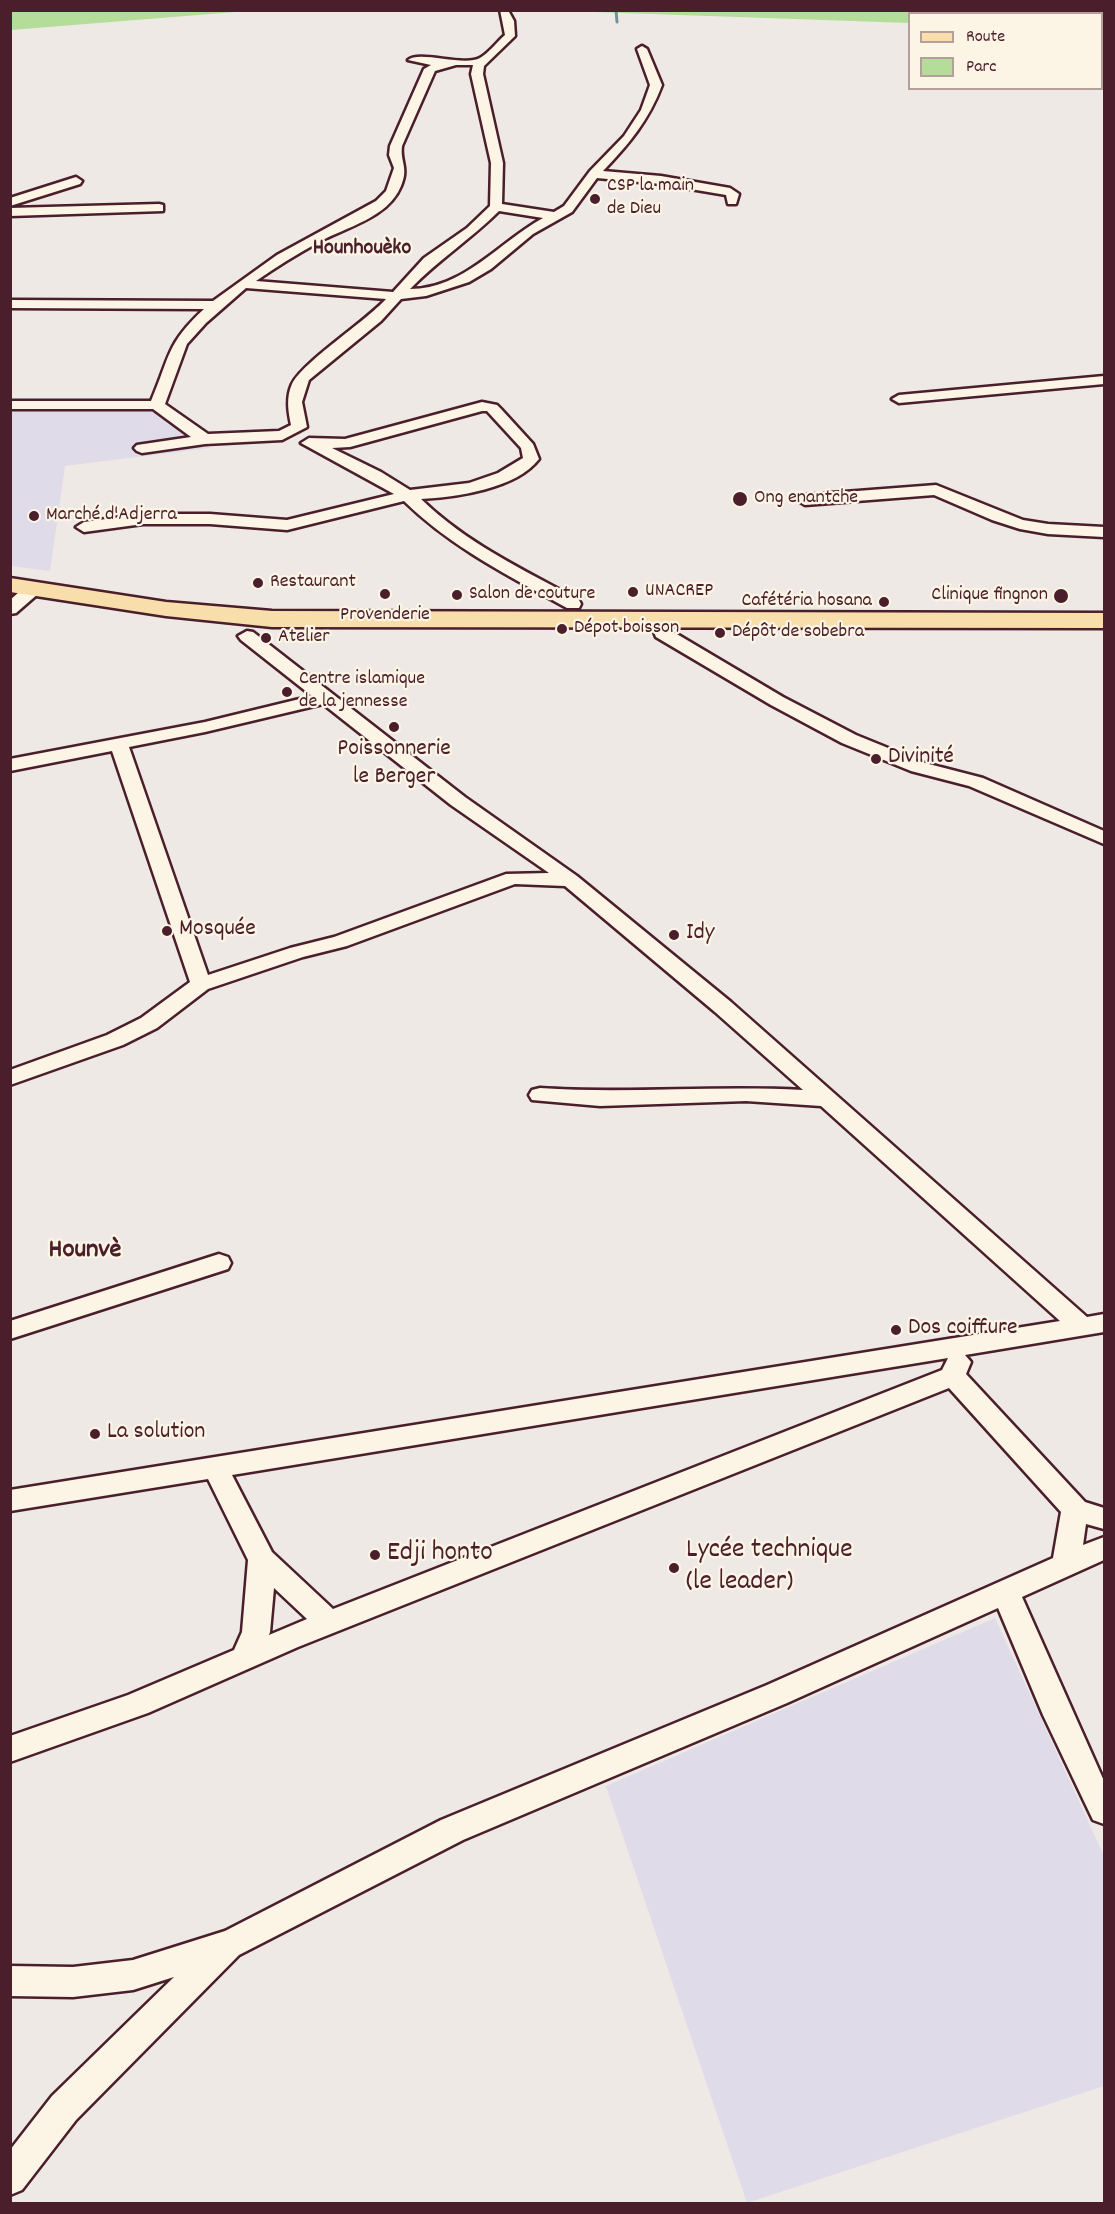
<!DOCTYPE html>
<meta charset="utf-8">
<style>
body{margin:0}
#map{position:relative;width:1115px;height:2214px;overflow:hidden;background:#efe9e6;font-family:Dekko,sans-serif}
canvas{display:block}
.frame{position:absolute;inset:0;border:12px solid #4a1f2b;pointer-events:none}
.legend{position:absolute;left:908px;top:12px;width:195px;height:78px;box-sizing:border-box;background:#fcf5e5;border:2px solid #b59f9b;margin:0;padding:8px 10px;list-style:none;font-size:18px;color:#4a1f2b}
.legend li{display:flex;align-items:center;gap:12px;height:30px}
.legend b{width:30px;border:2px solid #b59f9b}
</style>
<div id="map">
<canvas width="1115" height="2214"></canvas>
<div class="frame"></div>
<ul class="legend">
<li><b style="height:8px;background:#f8deab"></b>Route</li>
<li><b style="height:16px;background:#b3dd99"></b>Parc</li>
</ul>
</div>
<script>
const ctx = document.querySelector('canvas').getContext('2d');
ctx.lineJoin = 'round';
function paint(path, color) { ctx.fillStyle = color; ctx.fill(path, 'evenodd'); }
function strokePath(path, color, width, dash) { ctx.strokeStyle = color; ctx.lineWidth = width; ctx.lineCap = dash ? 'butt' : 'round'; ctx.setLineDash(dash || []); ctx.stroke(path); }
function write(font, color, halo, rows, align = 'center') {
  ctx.font = font + ' Dekko,sans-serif'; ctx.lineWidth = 4.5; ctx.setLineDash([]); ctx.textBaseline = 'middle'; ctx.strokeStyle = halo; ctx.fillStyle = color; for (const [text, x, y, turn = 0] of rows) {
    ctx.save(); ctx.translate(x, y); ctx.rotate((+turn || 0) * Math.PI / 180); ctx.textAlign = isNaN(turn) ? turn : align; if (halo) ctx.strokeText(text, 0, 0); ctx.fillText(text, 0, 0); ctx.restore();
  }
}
const built = new Path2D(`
 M 151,406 L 210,448 L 65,466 L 50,571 L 11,566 L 11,409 Z
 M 995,1618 L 1104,1856 L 1104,2086 L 747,2203 L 606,1786 Z`);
const green = new Path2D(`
 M 11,10 L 248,10 L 248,11 L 11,30 Z
 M 1104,10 L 1104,30 L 1102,30 L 1102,14 L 910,14 L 909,23 L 565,11 Z`);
const stream = new Path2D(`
 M 616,10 L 617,22`);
const street = new Path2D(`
 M 500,10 L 509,12 L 514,21 L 515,36 L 484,66 L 483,74 L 503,163 L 502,204 L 554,212 L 564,206 L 590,171 L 624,136 L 641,110 L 650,85 L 637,49 L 642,46 L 647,49 L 662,85 C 649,120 629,144 603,171 L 661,176 L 730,188 L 739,194 L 736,204 L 728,204 L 726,195 L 661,184 L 597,178 L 572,212 L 533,234 L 491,269 L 469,282 L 426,296 L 401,299 L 381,321 L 309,380 L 302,402 L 307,427 L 282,440 L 205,444 L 142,453 L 137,451 L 134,448 L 137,445 L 191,437 L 153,409 L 10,409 L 10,401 L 151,401 C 170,357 166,344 204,309 L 10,308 L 10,300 L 213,301 L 277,255 L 376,201 L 386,191 L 394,168 L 389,155 L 390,146 L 424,69 L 431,65 L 408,60 C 419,50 464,67 480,58 C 489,53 497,42 505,35 ZM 456,65 L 473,65 L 471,74 L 491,163 L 490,206 L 467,228 L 424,258 L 393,292 L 256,281 C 276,267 297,254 319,242 C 346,227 388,218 401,186 C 409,167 400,163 402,146 L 435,71 ZM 499,211 L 543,218 C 499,242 464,289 410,289 C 438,260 471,239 499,211 ZM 246,288 L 386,299 C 365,322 303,362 292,384 C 286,397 288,411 291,425 L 279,431 L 208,434 L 165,404 L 187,344 L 206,323 Z
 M 76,177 L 82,181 L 80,184 L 10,206 L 10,198 Z
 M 159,204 L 163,205 L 163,211 L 10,216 L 10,208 Z
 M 1104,376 L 1104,384 L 899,403 L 892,399 L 899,395 Z
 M 482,402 L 497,405 L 501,409 L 533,444 L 539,459 C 516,489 456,497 421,499 C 466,543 524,570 579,600 L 581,604 L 579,608 L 567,608 C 509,576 451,547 404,501 L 287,530 L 210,524 L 143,524 L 84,532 L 76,527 L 84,522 L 143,514 L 210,514 L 287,520 L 394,494 L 301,443 L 309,438 L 345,439 ZM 482,411 L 487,411 L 521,448 L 523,458 L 498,473 L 469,483 L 410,490 L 381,472 L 332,448 L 350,447 Z
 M 936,485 L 1023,520 L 1048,524 L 1104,527 L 1104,537 L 1048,534 L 1020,529 L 992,520 L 934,495 L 805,505 L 797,500 L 805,495 Z
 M 33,584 L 39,585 L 41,589 L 39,593 L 16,613 L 10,614 L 10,600 L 27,585 Z
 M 659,616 L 665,617 L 670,630 L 783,697 L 856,735 L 925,763 L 983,778 L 1104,831 L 1104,844 L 969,786 L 911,771 L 842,743 L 771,705 L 656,637 L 650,621 Z
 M 247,631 L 253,632 L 465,797 L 577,876 L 731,1002 L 1087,1317 L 1104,1314 L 1104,1332 L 965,1355 L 971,1362 L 966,1374 L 1085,1502 L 1104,1508 L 1104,1529 L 1086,1524 L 1083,1545 L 1104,1537 L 1104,1560 L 1022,1597 L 1104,1781 L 1104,1824 L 1093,1820 L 1043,1715 L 998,1608 L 787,1703 L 463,1840 L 239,1955 L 76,2120 L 22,2190 L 10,2195 L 10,2150 L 52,2096 L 174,1977 L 133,1990 L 73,1997 L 10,1996 L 10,1966 L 73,1967 L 133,1960 L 225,1931 L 441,1820 L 767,1685 L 1053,1558 L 1061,1512 L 949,1388 L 298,1647 L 148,1713 L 10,1762 L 10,1736 L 128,1695 L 234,1650 L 242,1632 L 248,1560 L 208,1479 L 10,1511 L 10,1490 L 1060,1321 L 821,1106 L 746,1101 L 600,1106 L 532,1100 L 529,1095 L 532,1090 L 540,1088 C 628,1094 715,1085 803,1090 L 715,1012 L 565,886 L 515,884 L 347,946 L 303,957 L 208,989 L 157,1028 L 123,1045 L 10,1085 L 10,1070 L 107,1035 L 141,1018 L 190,982 L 112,751 L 10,771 L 10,759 L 205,722 L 312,696 L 241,640 L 238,636 ZM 323,704 L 451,805 L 549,873 L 506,874 L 334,937 L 290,948 L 208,975 L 129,747 L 205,732 ZM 948,1358 L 942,1370 L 333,1609 L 272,1552 L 232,1475 ZM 274,1588 L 307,1619 L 269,1635 L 270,1632 Z
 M 219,1254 L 228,1257 L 231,1263 L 228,1269 L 10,1339 L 10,1321 Z`);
const primary = new Path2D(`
 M 10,578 L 166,602 L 272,611 L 1104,613 L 1104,628 L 272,627 L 166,616 L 10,592 Z`);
const markers = [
 [595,199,6,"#4a1f2b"],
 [740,499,8,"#4a1f2b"],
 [34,516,6,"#4a1f2b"],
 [258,583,6,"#4a1f2b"],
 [633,592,6,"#4a1f2b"],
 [385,594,6,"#4a1f2b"],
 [457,595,6,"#4a1f2b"],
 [1061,596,8,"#4a1f2b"],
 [884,602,6,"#4a1f2b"],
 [562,629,6,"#4a1f2b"],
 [720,633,6,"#4a1f2b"],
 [266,638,6,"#4a1f2b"],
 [287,692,6,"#4a1f2b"],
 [394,727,6,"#4a1f2b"],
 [876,759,6,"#4a1f2b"],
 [167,931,6,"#4a1f2b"],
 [674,935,6,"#4a1f2b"],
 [896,1330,6,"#4a1f2b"],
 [95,1434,6,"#4a1f2b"],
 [375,1555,6,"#4a1f2b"],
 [674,1568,6,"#4a1f2b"]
];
const farPoinames = [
 ["CSP la main",607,187],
 ["de Dieu",607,210],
 ["Ong enantche",754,499],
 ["Marché d'Adjerra",46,516],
 ["Restaurant",270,583],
 ["UNACREP",645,592],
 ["Salon de couture",469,595],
 ["Clinique fingnon",1048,596,"right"],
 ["Cafétéria hosana",872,602,"right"],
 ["Provenderie",385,616,"center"],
 ["Dépot boisson",574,629],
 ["Dépôt de sobebra",732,633],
 ["Atelier",278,638],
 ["Centre islamique",299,680],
 ["de la jennesse",299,703]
];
const farQuarternames = [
 ["Hounhouèko",362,250]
];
const poiNames = [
 ["Poissonnerie",394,751,"center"],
 ["le Berger",394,779,"center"],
 ["Divinité",888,759],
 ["Mosquée",179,931],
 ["Idy",686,935],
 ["Dos coiffure",908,1330],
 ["La solution",107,1434]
];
const quarterNames = [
 ["Hounvè",85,1252]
];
const nearPoinames = [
 ["Lycée technique",686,1552],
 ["(le leader)",686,1584],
 ["Edji honto",387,1555]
];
paint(built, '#dfdbe8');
paint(green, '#b3dd99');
strokePath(stream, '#70909b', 3);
strokePath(street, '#4a1f2b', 5);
strokePath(primary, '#4a1f2b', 5);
paint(street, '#fcf5e5');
paint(primary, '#f8deab');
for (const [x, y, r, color] of markers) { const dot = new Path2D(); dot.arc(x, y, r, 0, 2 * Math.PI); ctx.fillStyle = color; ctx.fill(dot); strokePath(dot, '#fcf5e5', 2); }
write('20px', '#4a1f2b', '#fcf5e5', farPoinames, 'left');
write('bold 22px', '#4a1f2b', '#fcf5e5', farQuarternames);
write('24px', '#4a1f2b', '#fcf5e5', poiNames, 'left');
write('bold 27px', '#4a1f2b', '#fcf5e5', quarterNames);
write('28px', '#4a1f2b', '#fcf5e5', nearPoinames, 'left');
</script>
